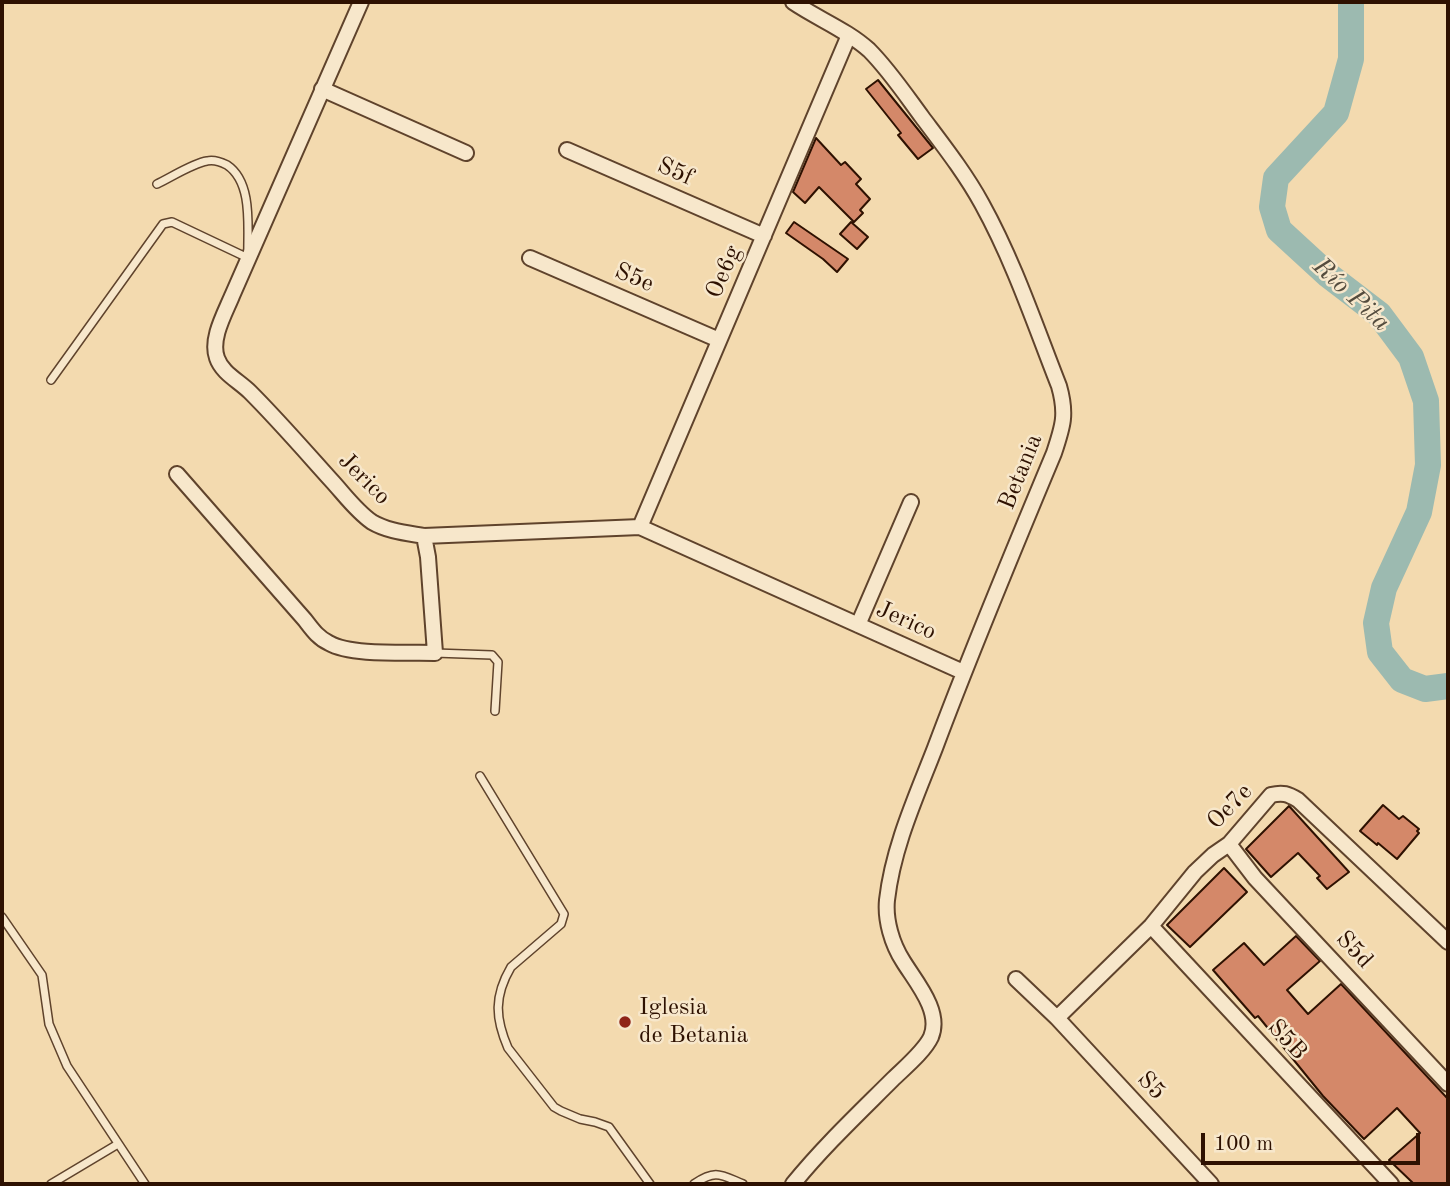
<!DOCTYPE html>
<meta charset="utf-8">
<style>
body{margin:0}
#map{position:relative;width:1450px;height:1186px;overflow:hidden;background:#f3daaf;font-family:"Old Standard TT",serif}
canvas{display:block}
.frame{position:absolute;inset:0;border:4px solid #2e1101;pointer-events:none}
.scale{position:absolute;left:1201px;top:1133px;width:219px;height:32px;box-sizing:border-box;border:4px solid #2e1101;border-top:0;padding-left:9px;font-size:21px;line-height:24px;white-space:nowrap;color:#2e1101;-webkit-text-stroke:5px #f7e7cb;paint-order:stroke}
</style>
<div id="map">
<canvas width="1450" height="1186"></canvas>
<div class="frame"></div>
<div class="scale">100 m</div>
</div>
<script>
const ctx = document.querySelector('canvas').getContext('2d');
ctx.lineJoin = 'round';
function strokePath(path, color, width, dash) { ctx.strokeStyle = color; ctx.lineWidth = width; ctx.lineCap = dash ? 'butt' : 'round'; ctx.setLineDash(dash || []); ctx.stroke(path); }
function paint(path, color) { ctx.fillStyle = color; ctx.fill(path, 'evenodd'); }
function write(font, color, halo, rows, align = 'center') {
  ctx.font = font + ' "Old Standard TT",serif'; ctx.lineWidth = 5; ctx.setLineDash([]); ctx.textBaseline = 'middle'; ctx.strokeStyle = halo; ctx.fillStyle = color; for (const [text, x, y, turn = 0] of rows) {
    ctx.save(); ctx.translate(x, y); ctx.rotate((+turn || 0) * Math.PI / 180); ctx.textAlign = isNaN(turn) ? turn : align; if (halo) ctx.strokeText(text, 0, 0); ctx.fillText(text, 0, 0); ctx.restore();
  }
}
const river = new Path2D(`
 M 1351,2 L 1351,59 L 1336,113 L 1276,178 L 1272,207 L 1279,230 L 1328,275 L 1379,314 L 1411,357 L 1426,401 L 1428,465 L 1419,512 L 1384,588 L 1376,623 L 1380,652 L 1402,680 L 1425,689 L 1448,686`);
const building = new Path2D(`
 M 878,80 L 933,148 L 918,159 L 898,135 L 901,133 L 866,89 Z
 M 816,138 L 841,165 L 845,162 L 861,179 L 856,184 L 870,199 L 860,210 L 863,213 L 854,222 L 819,187 L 805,203 L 793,192 Z
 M 794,222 L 848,259 L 837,272 L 823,259 L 786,233 Z
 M 851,222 L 868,237 L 857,249 L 840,234 Z
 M 1383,805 L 1399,819 L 1403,816 L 1419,829 L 1417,831 L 1419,833 L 1397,859 L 1378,843 L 1377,845 L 1360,831 Z
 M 1289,806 L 1349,872 L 1327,889 L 1317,878 L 1320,876 L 1298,853 L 1271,877 L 1246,849 Z
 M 1224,868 L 1247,892 L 1190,947 L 1167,925 Z
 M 1296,936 L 1320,961 L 1287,990 L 1308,1014 L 1341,984 L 1448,1099 L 1448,1184 L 1414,1184 L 1389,1160 L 1420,1133 L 1397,1108 L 1364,1139 L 1323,1096 L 1258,1016 L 1255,1018 L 1213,970 L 1244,943 L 1264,965 Z`);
const lane = new Path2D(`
 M 51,380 L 163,224 L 172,222 L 248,258 C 247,230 254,183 227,165 C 221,162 214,159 207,161 C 193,163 170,178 157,184
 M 435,653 L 492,655 L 498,662 L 495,711
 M 480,776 L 564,914 L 561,924 L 511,967 C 494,996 495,1018 508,1048 L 554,1107 L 561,1111 L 580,1119 L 595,1122 L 609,1127 L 650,1184
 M 2,917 L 42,975 L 49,1024 L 67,1066 L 145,1184
 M 51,1184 L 118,1144
 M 694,1184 C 716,1169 721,1175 743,1184`);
const street = new Path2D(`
 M 361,2 L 232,296 C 225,313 210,339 217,358 C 222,373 239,381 250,392 C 278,420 304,450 331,480 C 344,494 356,511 372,522 C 387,531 407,533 424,536 L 640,527 L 963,672
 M 793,2 C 818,19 847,30 869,50 C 889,70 905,94 922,117 C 943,145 965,173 982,204 C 1014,262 1035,325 1059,386 C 1067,414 1063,426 1054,453 C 1013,551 972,649 935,748 C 916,797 893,847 887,900 C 885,920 892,944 903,961 C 915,981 942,1011 931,1037 C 924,1052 903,1069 892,1080 C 858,1114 823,1147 793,1184
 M 322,89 L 466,153
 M 567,150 L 764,236
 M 530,258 L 719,340
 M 177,474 L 305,620 C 312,629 318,638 329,643 C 351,656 408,652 435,653 L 428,557 L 424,536
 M 640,527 L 849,35
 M 858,625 L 911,502
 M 1229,844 L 1255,878 L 1448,1084
 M 1151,926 L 1391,1184
 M 1016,979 L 1057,1018 L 1211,1184
 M 1057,1018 L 1151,926 L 1195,872 L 1213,855 L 1229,844 L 1271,795 C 1283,792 1288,794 1298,800 L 1448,942`);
const markers = [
 [625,1022,7,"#8f2418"]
];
const streetNames = [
 ["S5f",675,172,24],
 ["Oe6g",724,272,-67],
 ["S5e",634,278,23],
 ["Betania",1021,472,-68],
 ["Jerico",364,479,45],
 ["Jerico",906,621,24],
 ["Oe7e",1230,807,-46],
 ["S5d",1354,950,47],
 ["S5B",1287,1040,47],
 ["S5",1151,1086,47]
];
const poiNames = [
 ["Iglesia",639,1008],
 ["de Betania",639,1036]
];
const waterNames = [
 ["Río Pita",1351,295,43]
];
strokePath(river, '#9cbab0', 26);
paint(building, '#d48869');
strokePath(building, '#2e1101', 2);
strokePath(lane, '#5f432c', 10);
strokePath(street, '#5f432c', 18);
strokePath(lane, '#f7e7cb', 7);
strokePath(street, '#f7e7cb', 14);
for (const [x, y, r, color] of markers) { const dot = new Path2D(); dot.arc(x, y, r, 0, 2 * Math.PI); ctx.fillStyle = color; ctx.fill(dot); strokePath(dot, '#f7e7cb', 2.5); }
write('24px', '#2e1101', '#f7e7cb', streetNames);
write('24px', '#2e1101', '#f7e7cb', poiNames, 'left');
write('italic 26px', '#544c3e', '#f7e7cb', waterNames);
</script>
